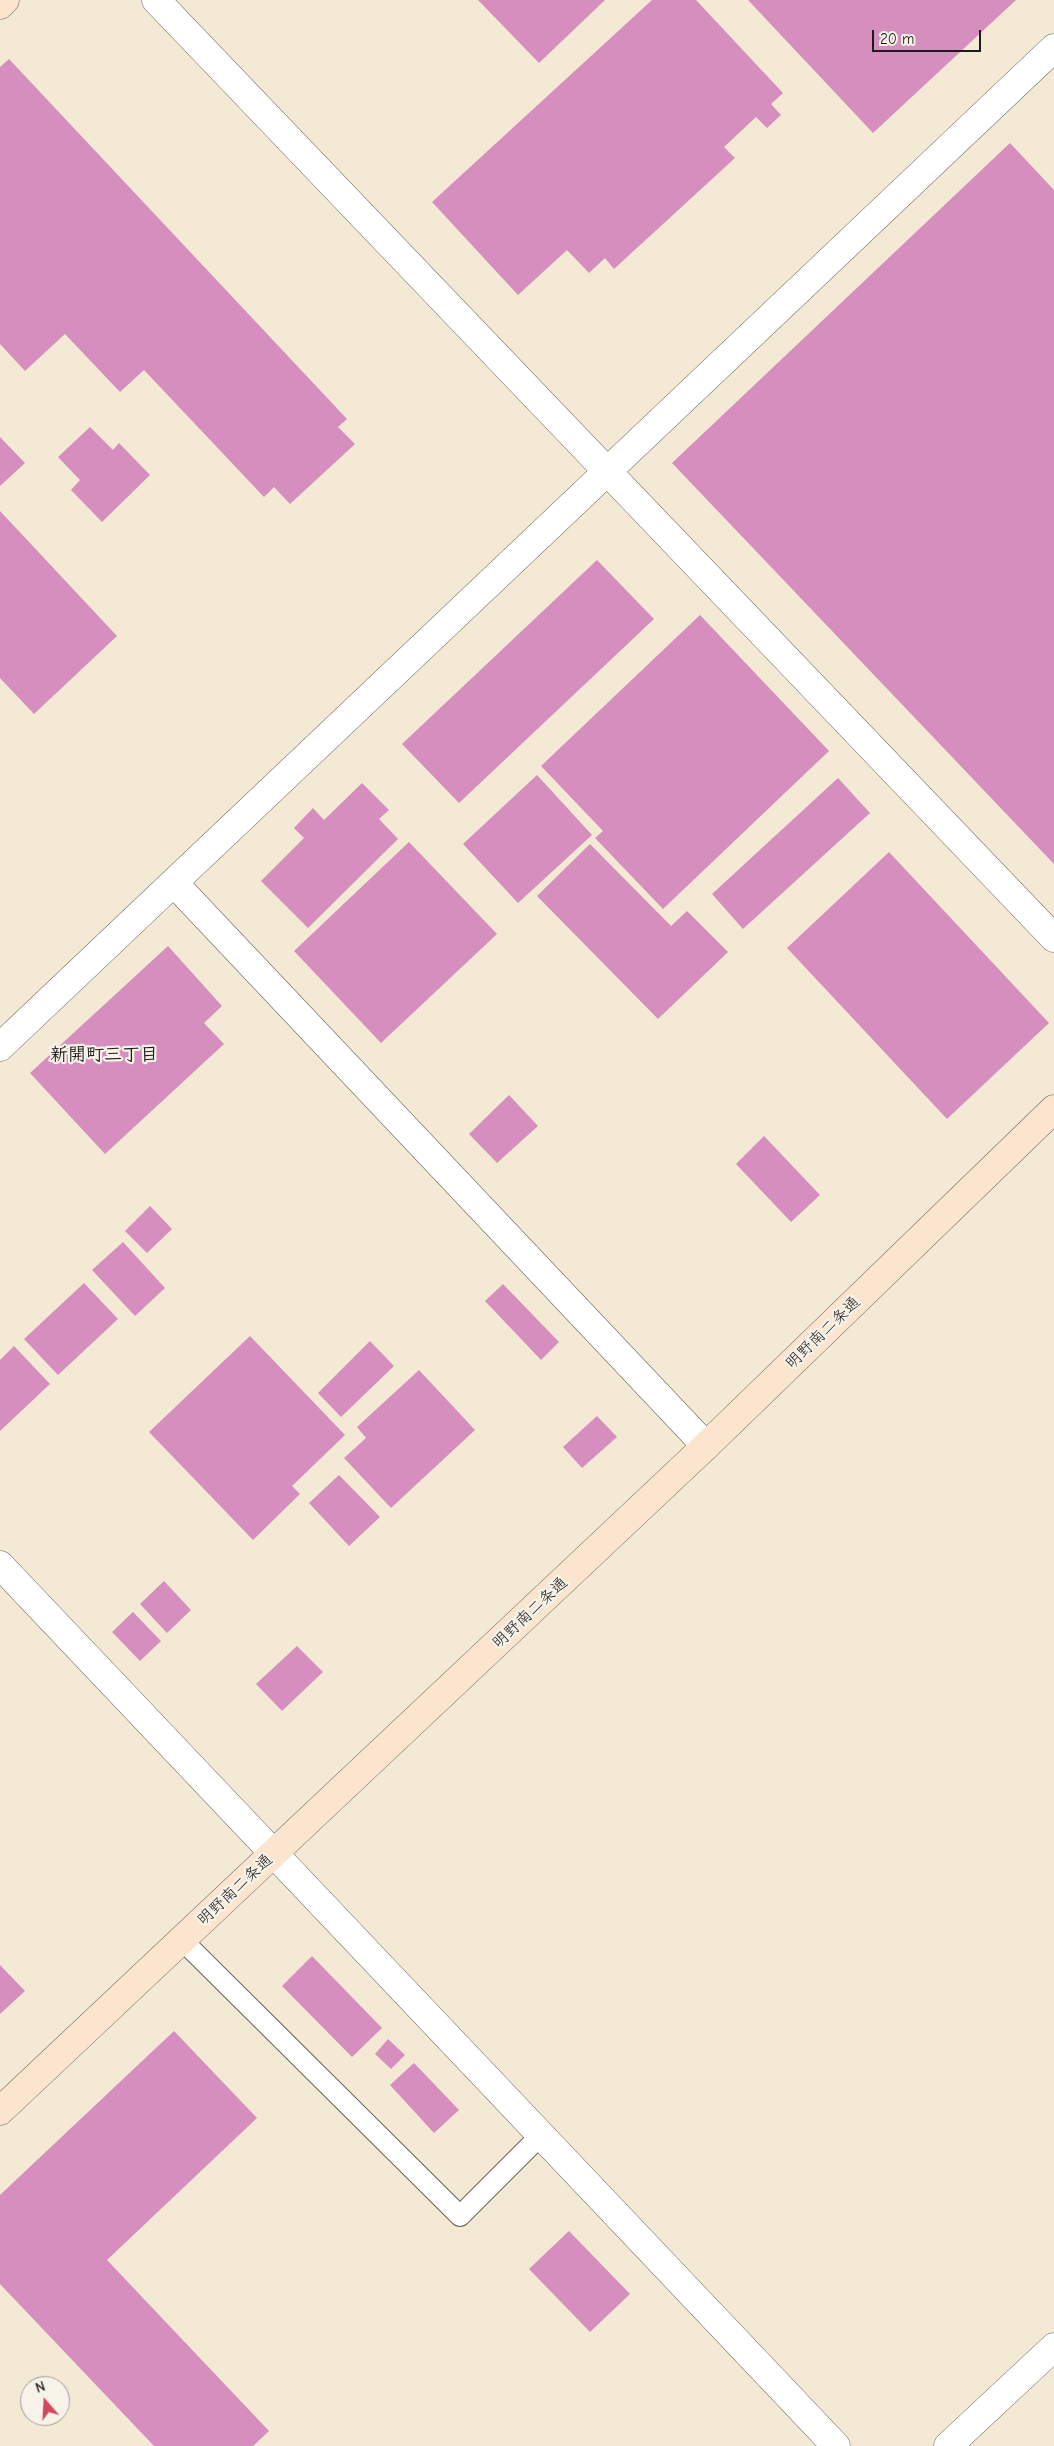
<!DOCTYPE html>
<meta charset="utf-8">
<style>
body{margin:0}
#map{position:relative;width:1054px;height:2446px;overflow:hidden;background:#f3e9d4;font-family:"Comic Neue",sans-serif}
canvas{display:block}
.north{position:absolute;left:20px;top:2376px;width:50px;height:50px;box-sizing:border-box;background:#f7f3e8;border:1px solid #9f9d96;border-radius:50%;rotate:341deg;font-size:14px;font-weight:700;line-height:20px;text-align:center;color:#1c1c1c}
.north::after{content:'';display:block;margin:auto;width:18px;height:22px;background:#d1495b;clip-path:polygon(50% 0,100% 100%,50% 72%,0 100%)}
.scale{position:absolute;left:872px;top:30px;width:109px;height:22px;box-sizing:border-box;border:2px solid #1c1c1c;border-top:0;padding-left:6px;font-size:15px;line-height:18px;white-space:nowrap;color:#1c1c1c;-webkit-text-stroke:4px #f7f3e8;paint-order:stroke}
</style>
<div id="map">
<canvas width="1054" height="2446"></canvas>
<div class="north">N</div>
<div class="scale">20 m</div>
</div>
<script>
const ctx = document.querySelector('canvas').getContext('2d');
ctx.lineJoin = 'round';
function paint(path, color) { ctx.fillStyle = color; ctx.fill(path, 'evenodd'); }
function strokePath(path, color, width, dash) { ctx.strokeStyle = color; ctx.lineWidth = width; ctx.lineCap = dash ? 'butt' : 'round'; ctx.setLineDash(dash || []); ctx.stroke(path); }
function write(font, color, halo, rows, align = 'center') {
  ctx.font = font + ' "Comic Neue","Klee One",sans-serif'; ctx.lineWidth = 4.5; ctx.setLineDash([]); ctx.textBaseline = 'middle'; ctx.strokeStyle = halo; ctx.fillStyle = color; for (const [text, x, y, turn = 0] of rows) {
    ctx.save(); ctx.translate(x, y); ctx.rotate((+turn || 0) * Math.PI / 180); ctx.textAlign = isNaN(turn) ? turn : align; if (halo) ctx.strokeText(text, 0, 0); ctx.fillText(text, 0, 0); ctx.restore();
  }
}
const building = new Path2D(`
 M 478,0 L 605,0 L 539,63 Z
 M 652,0 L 696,0 L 783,93 L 771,104 L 781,115 L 767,128 L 756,117 L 724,147 L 735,158 L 614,269 L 605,258 L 589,273 L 567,250 L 518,295 L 432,202 Z
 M 748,0 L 1016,0 L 873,133 Z
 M 9,59 L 347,419 L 338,427 L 355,444 L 290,504 L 274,487 L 264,497 L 144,370 L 120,392 L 65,334 L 25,371 L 0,344 L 0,67 Z
 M 1010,143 L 1054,190 L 1054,864 L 672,463 Z
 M 90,427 L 113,450 L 119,443 L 150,475 L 102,522 L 71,490 L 80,480 L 58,457 Z
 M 0,437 L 25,463 L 0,486 Z
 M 0,511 L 117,636 L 34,714 L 0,678 Z
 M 597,560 L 654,619 L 459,803 L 402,744 Z
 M 700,615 L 829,751 L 663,909 L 595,838 L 603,831 L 541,766 Z
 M 537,775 L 592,835 L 518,903 L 463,844 Z
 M 838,778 L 870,813 L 743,929 L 712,894 Z
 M 362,783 L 389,810 L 379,819 L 398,839 L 308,928 L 261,881 L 304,838 L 294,828 L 313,808 L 324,820 Z
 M 409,842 L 497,934 L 381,1043 L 294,951 Z
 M 590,844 L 671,926 L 687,911 L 728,952 L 658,1019 L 537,896 Z
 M 889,852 L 1049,1023 L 947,1119 L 787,948 Z
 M 168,946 L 222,1006 L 204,1023 L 224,1044 L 105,1154 L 30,1073 Z
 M 509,1095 L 538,1126 L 497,1163 L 469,1134 Z
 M 764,1136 L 820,1195 L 791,1222 L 736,1164 Z
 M 150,1206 L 172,1229 L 147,1253 L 125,1231 Z
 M 123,1242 L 165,1288 L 135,1316 L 92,1270 Z
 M 84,1283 L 118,1319 L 58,1375 L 24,1339 Z
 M 503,1284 L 559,1342 L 541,1360 L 485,1301 Z
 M 250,1336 L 345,1435 L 292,1486 L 300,1494 L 253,1540 L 149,1432 Z
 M 370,1341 L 394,1366 L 341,1417 L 318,1393 Z
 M 14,1346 L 50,1384 L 0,1431 L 0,1360 Z
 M 419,1370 L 475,1430 L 391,1508 L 344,1458 L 366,1438 L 357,1427 Z
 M 597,1416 L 617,1437 L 582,1468 L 563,1447 Z
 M 339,1475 L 380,1517 L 349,1546 L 309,1503 Z
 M 164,1581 L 191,1610 L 167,1633 L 140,1604 Z
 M 133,1612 L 161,1641 L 140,1661 L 112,1632 Z
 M 297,1646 L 323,1672 L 282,1711 L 256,1684 Z
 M 312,1956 L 382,2028 L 352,2057 L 282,1986 Z
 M 0,1965 L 25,1991 L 0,2014 Z
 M 174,2031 L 257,2118 L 107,2260 L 269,2431 L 253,2446 L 154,2446 L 0,2284 L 0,2195 Z
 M 388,2039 L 405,2055 L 391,2069 L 375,2054 Z
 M 414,2063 L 459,2110 L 434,2133 L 390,2085 Z
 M 569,2231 L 630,2294 L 590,2332 L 529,2269 Z`);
const lane = new Path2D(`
 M 182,1940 L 460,2216 L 541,2135`);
const street = new Path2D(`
 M 156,0 L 1054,938
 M 174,883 L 706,1446
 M 0,1047 L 1054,48
 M 0,1565 L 836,2446
 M 948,2446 L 1054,2347`);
const secondary = new Path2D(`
 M 0,5 L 5,0
 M 0,2111 L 706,1446 L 1054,1109`);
const streetNames = [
 ["明野南二条通",823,1333,-44],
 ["明野南二条通",530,1613,-43],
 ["明野南二条通",235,1890,-43]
];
const neighbourhoodNames = [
 ["新開町三丁目",104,1055]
];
paint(building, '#d68ebe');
strokePath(lane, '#67645c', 22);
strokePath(street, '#67645c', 29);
strokePath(secondary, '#67645c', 29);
strokePath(lane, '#fff', 20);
strokePath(street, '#fff', 28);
strokePath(secondary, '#fbe5cf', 28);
write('16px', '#1c1c1c', '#f7f3e8', streetNames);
write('bold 18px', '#1c1c1c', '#f7f3e8', neighbourhoodNames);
</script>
